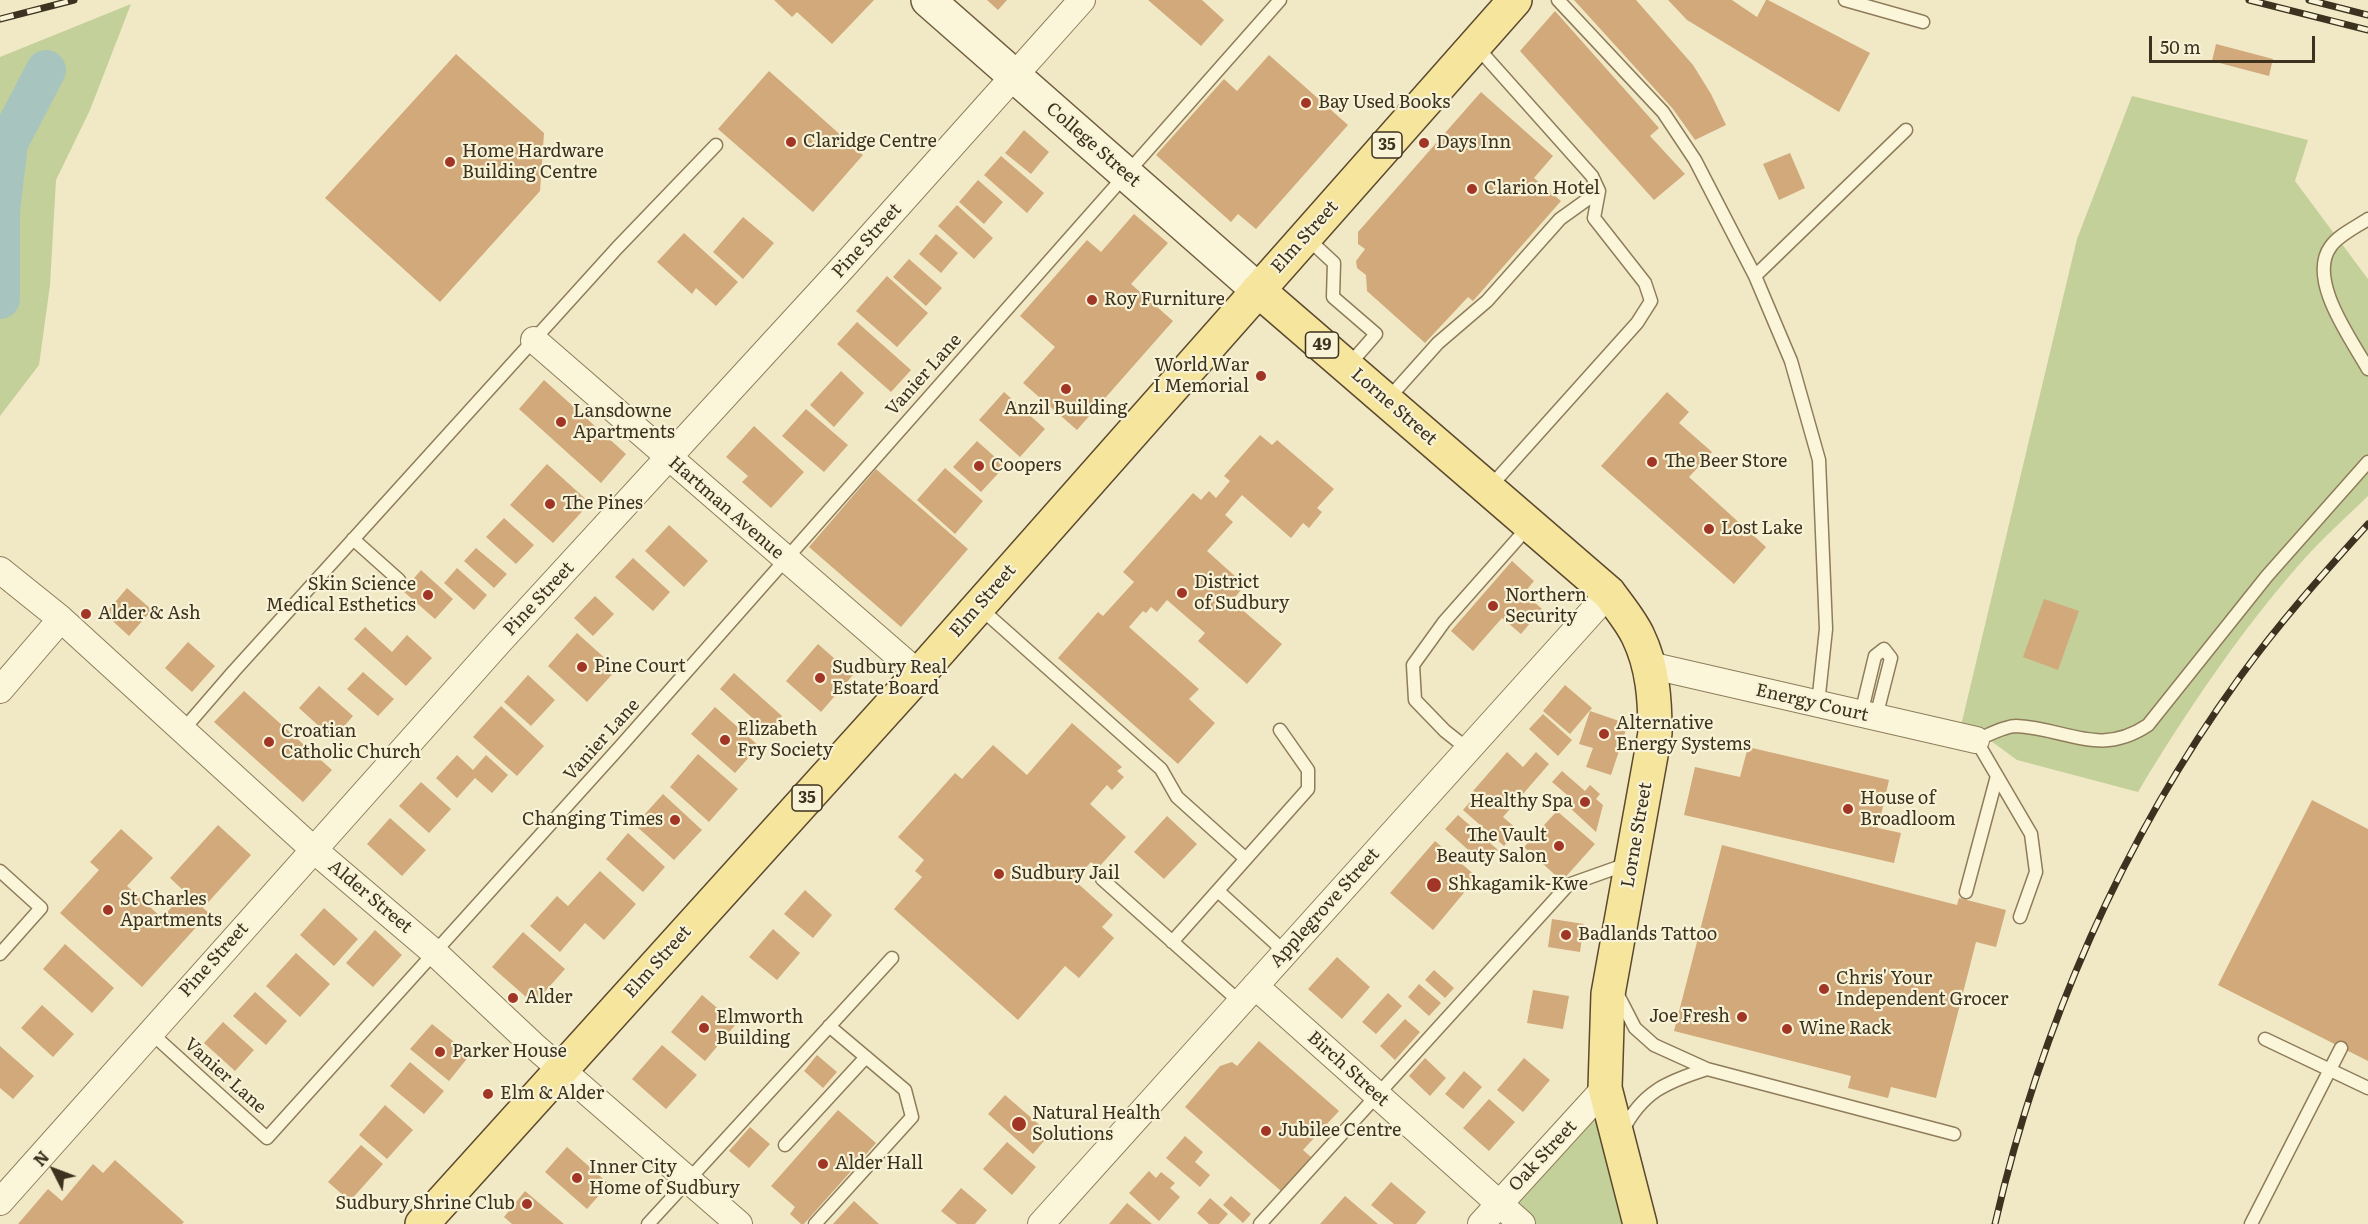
<!DOCTYPE html>
<style>
body{margin:0}
#map{position:relative;width:2368px;height:1224px;overflow:hidden;background:#f1e9c6;font-family:Literata,serif}
canvas{display:block}
.north{position:absolute;left:24px;top:1140px;width:60px;height:60px;-webkit-text-stroke:4px #f8f2d6;paint-order:stroke;rotate:312deg;font-size:16px;font-weight:700;line-height:24px;text-align:center;color:#3d311f}
.north::after{content:'';display:block;margin:auto;width:21px;height:27px;background:#3d311f;clip-path:polygon(50% 0,100% 100%,50% 72%,0 100%)}
.scale{position:absolute;left:2149px;top:36px;width:166px;height:27px;box-sizing:border-box;border:3px solid #3d311f;border-top:0;padding-left:8px;font-size:18px;line-height:21px;white-space:nowrap;color:#3d311f;-webkit-text-stroke:4px #f8f2d6;paint-order:stroke}
</style>
<div id="map">
<canvas width="2368" height="1224"></canvas>
<div class="north">N</div>
<div class="scale">50 m</div>
</div>
<script>
const ctx = document.querySelector('canvas').getContext('2d');
ctx.lineJoin = 'round';
function paint(path, color) { ctx.fillStyle = color; ctx.fill(path, 'evenodd'); }
function strokePath(path, color, width, dash) { ctx.strokeStyle = color; ctx.lineWidth = width; ctx.lineCap = dash ? 'butt' : 'round'; ctx.setLineDash(dash || []); ctx.stroke(path); }
function write(font, color, halo, rows, align = 'center') {
  ctx.font = font + ' Literata,serif'; ctx.lineWidth = 4.5; ctx.setLineDash([]); ctx.textBaseline = 'middle'; ctx.strokeStyle = halo; ctx.fillStyle = color; for (const [text, x, y, turn = 0] of rows) {
    ctx.save(); ctx.translate(x, y); ctx.rotate((+turn || 0) * Math.PI / 180); ctx.textAlign = isNaN(turn) ? turn : align; if (halo) ctx.strokeText(text, 0, 0); ctx.fillText(text, 0, 0); ctx.restore();
  }
}
const green = new Path2D(`
 M 131,4 L 90,110 L 56,180 L 50,285 L 39,365 L 0,416 L 0,57 Z
 M 2132,96 L 2308,140 L 2295,181 L 2368,279 L 2368,496 C 2344,519 2319,542 2297,567 C 2238,635 2184,715 2138,792 L 2017,760 L 1991,741 L 1959,734 L 2077,239 Z
 M 1603,1088 L 1642,1224 L 1524,1224 L 1499,1201 Z`);
const river = new Path2D(`
 M 0,299 L 0,211 L 8,143 L 46,70`);
const building = new Path2D(`
 M 774,0 L 874,0 L 832,44 L 797,12 L 792,17 Z
 M 987,0 L 1007,0 L 998,10 Z
 M 1148,0 L 1202,0 L 1224,20 L 1201,46 Z
 M 1574,0 L 1636,0 L 1693,65 L 1711,94 L 1726,125 L 1695,140 L 1673,109 Z
 M 1668,0 L 1732,0 L 1757,17 L 1766,0 L 1768,0 L 1870,53 L 1839,112 L 1687,20 Z
 M 1555,11 L 1659,128 L 1650,136 L 1685,174 L 1654,200 L 1520,51 Z
 M 2216,44 L 2273,59 L 2269,76 L 2212,61 Z
 M 456,54 L 544,133 L 540,191 L 440,302 L 325,198 Z
 M 1269,55 L 1348,125 L 1256,229 L 1238,214 L 1231,222 L 1156,155 L 1224,79 L 1237,91 Z
 M 769,71 L 863,155 L 813,212 L 718,129 Z
 M 1481,92 L 1553,156 L 1534,178 L 1561,201 L 1473,301 L 1468,297 L 1425,343 L 1367,291 L 1366,275 L 1357,268 L 1356,261 L 1365,249 L 1358,244 L 1358,232 Z
 M 1024,130 L 1049,152 L 1031,174 L 1005,153 Z
 M 1790,153 L 1805,188 L 1779,200 L 1763,164 Z
 M 1001,156 L 1044,193 L 1027,213 L 984,175 Z
 M 978,180 L 1003,202 L 984,224 L 959,202 Z
 M 957,205 L 993,238 L 974,259 L 938,226 Z
 M 1134,214 L 1168,243 L 1131,284 L 1173,321 L 1077,430 L 1023,383 L 1055,347 L 1020,316 L 1087,240 L 1101,252 Z
 M 743,217 L 774,243 L 743,279 L 713,252 Z
 M 684,233 L 738,282 L 716,306 L 696,288 L 692,294 L 657,262 Z
 M 936,234 L 958,253 L 941,273 L 919,254 Z
 M 909,259 L 942,288 L 926,306 L 893,277 Z
 M 887,276 L 928,313 L 897,347 L 856,311 Z
 M 857,322 L 911,370 L 891,392 L 837,344 Z
 M 841,371 L 864,393 L 834,427 L 810,405 Z
 M 544,380 L 626,454 L 601,483 L 519,409 Z
 M 1004,392 L 1045,429 L 1020,457 L 979,420 Z
 M 1667,392 L 1689,412 L 1679,423 L 1712,452 L 1689,477 L 1766,547 L 1734,584 L 1601,466 Z
 M 806,409 L 848,445 L 824,472 L 782,436 Z
 M 754,426 L 804,472 L 771,508 L 742,482 L 748,476 L 726,457 Z
 M 1260,435 L 1272,445 L 1277,440 L 1334,489 L 1317,508 L 1322,512 L 1309,528 L 1303,523 L 1291,538 L 1242,495 L 1225,515 L 1233,522 L 1207,551 L 1245,585 L 1232,601 L 1282,644 L 1247,684 L 1198,641 L 1205,633 L 1167,600 L 1157,612 L 1151,607 L 1146,613 L 1143,611 L 1129,627 L 1199,689 L 1189,699 L 1215,723 L 1178,764 L 1058,658 L 1098,612 L 1103,616 L 1134,582 L 1123,572 L 1193,493 L 1201,500 L 1209,491 L 1216,498 L 1230,481 L 1224,476 Z
 M 977,441 L 1005,466 L 981,492 L 953,467 Z
 M 547,464 L 590,503 L 553,543 L 510,505 Z
 M 945,468 L 983,501 L 955,534 L 917,500 Z
 M 876,469 L 968,549 L 901,627 L 809,547 Z
 M 504,518 L 534,545 L 516,564 L 486,537 Z
 M 669,525 L 708,561 L 684,587 L 645,551 Z
 M 476,548 L 507,574 L 494,588 L 464,561 Z
 M 633,558 L 670,592 L 653,611 L 615,577 Z
 M 1512,561 L 1534,581 L 1524,593 L 1542,609 L 1521,634 L 1502,618 L 1473,651 L 1451,631 Z
 M 457,568 L 487,595 L 474,610 L 444,583 Z
 M 421,570 L 453,599 L 435,619 L 403,591 Z
 M 127,588 L 152,610 L 129,636 L 105,614 Z
 M 595,596 L 614,614 L 593,636 L 574,618 Z
 M 2044,599 L 2079,611 L 2058,670 L 2023,657 Z
 M 365,627 L 392,652 L 407,635 L 432,658 L 406,686 L 354,639 Z
 M 577,633 L 617,669 L 587,702 L 548,666 Z
 M 188,642 L 215,666 L 192,692 L 165,668 Z
 M 818,644 L 853,675 L 821,712 L 786,681 Z
 M 363,672 L 394,699 L 378,716 L 347,689 Z
 M 734,673 L 782,716 L 768,732 L 720,689 Z
 M 528,675 L 555,700 L 531,726 L 504,702 Z
 M 1565,685 L 1592,708 L 1570,734 L 1543,711 Z
 M 319,686 L 353,716 L 333,739 L 299,708 Z
 M 244,691 L 332,770 L 303,802 L 214,722 Z
 M 501,706 L 544,746 L 517,776 L 473,737 Z
 M 715,707 L 759,746 L 735,773 L 691,734 Z
 M 1590,711 L 1628,724 L 1611,775 L 1586,767 L 1593,748 L 1579,744 Z
 M 1543,714 L 1572,740 L 1558,756 L 1529,729 Z
 M 1072,723 L 1122,767 L 1117,771 L 1124,777 L 1112,790 L 1107,785 L 1090,804 L 1126,837 L 1098,868 L 1091,862 L 1074,880 L 1113,915 L 1102,927 L 1114,938 L 1079,978 L 1065,966 L 1018,1020 L 894,909 L 922,877 L 915,871 L 924,860 L 898,837 L 955,773 L 962,779 L 993,745 L 1027,775 Z
 M 1748,747 L 1889,780 L 1878,828 L 1901,833 L 1894,863 L 1684,815 L 1695,767 L 1740,777 Z
 M 1507,752 L 1523,767 L 1536,752 L 1549,764 L 1503,817 L 1518,830 L 1504,846 L 1463,810 L 1477,794 L 1473,791 Z
 M 698,754 L 738,789 L 709,822 L 670,787 Z
 M 457,755 L 473,770 L 486,755 L 508,775 L 492,793 L 475,778 L 457,798 L 436,778 Z
 M 1562,771 L 1585,791 L 1590,785 L 1600,794 L 1596,799 L 1603,805 L 1596,832 L 1568,806 L 1573,800 L 1552,782 Z
 M 421,782 L 451,809 L 429,833 L 399,806 Z
 M 663,794 L 702,830 L 674,860 L 635,825 Z
 M 2312,800 L 2368,829 L 2368,1061 L 2218,985 Z
 M 1557,811 L 1595,844 L 1562,881 L 1524,847 Z
 M 1458,815 L 1498,850 L 1485,865 L 1445,829 Z
 M 1167,816 L 1197,844 L 1164,879 L 1134,852 Z
 M 390,818 L 426,850 L 402,876 L 367,844 Z
 M 218,825 L 251,855 L 203,908 L 209,913 L 142,987 L 60,913 L 99,870 L 90,862 L 121,829 L 153,858 L 127,886 L 162,918 L 185,892 L 170,878 Z
 M 628,833 L 665,867 L 643,892 L 606,859 Z
 M 1435,841 L 1477,877 L 1433,930 L 1390,893 Z
 M 1722,845 L 1957,905 L 1959,898 L 2006,910 L 1996,947 L 1976,942 L 1936,1098 L 1891,1087 L 1888,1098 L 1848,1088 L 1851,1076 L 1674,1031 Z
 M 600,871 L 636,904 L 604,940 L 585,923 L 560,952 L 530,926 L 557,896 L 568,906 Z
 M 805,890 L 832,915 L 813,938 L 784,914 Z
 M 324,908 L 358,939 L 334,966 L 300,935 Z
 M 1552,919 L 1584,924 L 1580,952 L 1548,947 Z
 M 773,929 L 800,953 L 777,980 L 749,957 Z
 M 375,930 L 402,955 L 373,987 L 346,963 Z
 M 523,932 L 565,969 L 534,1004 L 492,967 Z
 M 65,944 L 114,988 L 92,1013 L 43,969 Z
 M 296,953 L 330,984 L 300,1017 L 266,986 Z
 M 1337,957 L 1370,987 L 1342,1019 L 1308,989 Z
 M 1434,970 L 1454,988 L 1445,998 L 1425,980 Z
 M 1419,984 L 1441,1003 L 1429,1016 L 1408,997 Z
 M 1533,990 L 1569,996 L 1563,1029 L 1527,1023 Z
 M 255,992 L 287,1021 L 266,1045 L 233,1016 Z
 M 1388,993 L 1402,1006 L 1376,1034 L 1362,1022 Z
 M 702,995 L 736,1024 L 705,1061 L 671,1032 Z
 M 42,1005 L 74,1034 L 53,1057 L 21,1028 Z
 M 1405,1019 L 1420,1032 L 1395,1060 L 1380,1046 Z
 M 223,1022 L 254,1050 L 235,1071 L 204,1043 Z
 M 432,1024 L 470,1055 L 449,1081 L 410,1049 Z
 M 1259,1041 L 1339,1111 L 1303,1150 L 1311,1157 L 1281,1191 L 1185,1107 L 1220,1066 L 1232,1062 L 1237,1066 Z
 M 662,1045 L 697,1075 L 666,1109 L 632,1079 Z
 M 0,1046 L 34,1076 L 13,1099 L 0,1088 Z
 M 817,1055 L 837,1072 L 823,1088 L 804,1071 Z
 M 1425,1058 L 1446,1078 L 1430,1096 L 1409,1076 Z
 M 1524,1058 L 1550,1080 L 1523,1112 L 1497,1090 Z
 M 410,1062 L 444,1091 L 424,1114 L 390,1086 Z
 M 1464,1071 L 1482,1087 L 1463,1109 L 1445,1094 Z
 M 1005,1095 L 1050,1134 L 1033,1154 L 988,1114 Z
 M 1489,1099 L 1515,1122 L 1489,1151 L 1463,1128 Z
 M 385,1105 L 413,1130 L 387,1159 L 359,1135 Z
 M 838,1110 L 876,1143 L 804,1224 L 801,1224 L 790,1214 L 795,1207 L 771,1186 Z
 M 750,1127 L 770,1144 L 749,1168 L 729,1151 Z
 M 1185,1136 L 1203,1152 L 1195,1162 L 1210,1175 L 1200,1187 L 1166,1158 Z
 M 1007,1142 L 1036,1167 L 1012,1195 L 983,1169 Z
 M 361,1145 L 383,1164 L 350,1201 L 328,1182 Z
 M 567,1147 L 609,1184 L 587,1209 L 545,1172 Z
 M 115,1160 L 184,1222 L 182,1224 L 18,1224 L 48,1189 L 62,1201 L 93,1164 L 103,1173 Z
 M 1149,1171 L 1156,1178 L 1161,1172 L 1175,1183 L 1170,1188 L 1180,1197 L 1159,1221 L 1129,1193 Z
 M 1391,1182 L 1426,1212 L 1416,1224 L 1394,1224 L 1371,1205 Z
 M 961,1188 L 987,1210 L 975,1224 L 957,1224 L 941,1211 Z
 M 525,1191 L 564,1224 L 512,1224 L 504,1217 Z
 M 1231,1196 L 1251,1214 L 1243,1223 L 1223,1205 Z
 M 1345,1196 L 1378,1224 L 1320,1224 Z
 M 1210,1198 L 1228,1214 L 1219,1224 L 1209,1224 L 1197,1213 Z
 M 854,1201 L 879,1224 L 833,1224 Z
 M 1127,1203 L 1152,1224 L 1109,1224 Z`);
const lane = new Path2D(`
 M 1558,0 L 1663,112 L 1695,160 L 1755,276
 M 1845,0 L 1923,22
 M 1476,46 L 1592,176 L 1599,191 L 1594,218 L 1645,283 L 1651,301 L 1637,323 L 1489,488
 M 2368,219 C 2356,227 2339,235 2331,246 C 2306,279 2352,340 2368,369
 M 1307,238 L 1334,263 L 1333,297 L 1376,334 L 1348,366
 M 1387,400 L 1438,343 L 1487,301 L 1560,219 L 1599,191
 M 353,539 L 399,580
 M 979,607 L 1161,769 L 1177,797 L 1246,859
 M 1818,704 L 1826,629 L 1819,460 L 1791,361 L 1755,276 L 1906,130
 M 1861,714 L 1875,656 L 1884,649 L 1891,658 L 1876,717
 M 183,730 L 234,671 L 617,248 L 716,145
 M 1469,750 L 1445,731 L 1415,700 L 1413,665 L 1444,622 L 1529,526
 M 0,871 L 41,908 L 0,954
 M 1102,879 L 1240,1002
 M 1218,891 L 1285,952
 M 1966,892 L 1997,776
 M 2020,917 L 2036,872 L 2031,834 L 1976,740 C 1987,736 2004,726 2016,726 C 2066,728 2099,758 2148,725 L 2267,576 L 2368,462
 M 1172,942 L 1308,789 L 1308,770 L 1280,730
 M 1618,995 L 1635,1028 L 1654,1045 L 1707,1069 L 1954,1134
 M 150,1032 L 267,1138 L 619,748 L 1280,0
 M 2265,1039 L 2368,1088
 M 1622,1132 C 1642,1092 1666,1082 1707,1069
 M 785,1145 L 866,1057
 M 648,1224 L 892,958
 M 815,1224 L 912,1117 L 905,1090 L 829,1026
 M 1260,1224 L 1568,885 L 1627,864
 M 2251,1224 L 2341,1048`);
const street = new Path2D(`
 M 534,340 L 919,674
 M 0,570 L 61,619 L 314,850 L 435,953 L 533,1045 L 739,1224
 M 1649,665 L 1976,740
 M 0,690 L 61,619
 M 1255,986 L 1522,1224
 M 0,1202 L 500,641 L 845,265 L 1082,0
 M 1041,1224 L 1609,593
 M 1481,1224 L 1605,1088`);
const secondary = new Path2D(`
 M 928,0 L 1258,290`);
const primary = new Path2D(`
 M 1258,290 L 1609,593 C 1619,607 1631,621 1638,636 C 1653,667 1655,700 1655,733 L 1608,994 L 1605,1088 L 1640,1224
 M 422,1224 L 919,674 L 1515,0`);
const rail = new Path2D(`
 M 2249,0 L 2368,30
 M 2309,0 L 2368,15
 M 0,19 L 74,0
 M 1995,1224 C 2040,1028 2122,840 2240,677 C 2279,623 2323,574 2368,524`);
const markers = [
 [1306,103,6,"#a13526"],
 [791,142,6,"#a13526"],
 [1424,143,6,"#a13526"],
 [450,162,6,"#a13526"],
 [1472,189,6,"#a13526"],
 [1092,300,6,"#a13526"],
 [1261,376,6,"#a13526"],
 [1066,389,6,"#a13526"],
 [561,422,6,"#a13526"],
 [1652,462,6,"#a13526"],
 [979,466,6,"#a13526"],
 [550,504,6,"#a13526"],
 [1709,529,6,"#a13526"],
 [1182,593,6,"#a13526"],
 [428,595,6,"#a13526"],
 [1493,606,6,"#a13526"],
 [86,614,6,"#a13526"],
 [582,667,6,"#a13526"],
 [820,678,6,"#a13526"],
 [1604,734,6,"#a13526"],
 [725,740,6,"#a13526"],
 [269,742,6,"#a13526"],
 [1585,802,6,"#a13526"],
 [1848,809,6,"#a13526"],
 [675,820,6,"#a13526"],
 [1559,846,6,"#a13526"],
 [999,874,6,"#a13526"],
 [1434,885,8,"#a13526"],
 [108,910,6,"#a13526"],
 [1566,935,6,"#a13526"],
 [1824,989,6,"#a13526"],
 [513,998,6,"#a13526"],
 [1742,1017,6,"#a13526"],
 [704,1028,6,"#a13526"],
 [1787,1029,6,"#a13526"],
 [440,1052,6,"#a13526"],
 [488,1094,6,"#a13526"],
 [1019,1124,8,"#a13526"],
 [1266,1131,6,"#a13526"],
 [823,1164,6,"#a13526"],
 [577,1178,6,"#a13526"],
 [527,1204,6,"#a13526"]
];
const shields = [
 [1387,145,30],
 [1322,345,33],
 [807,798,30]
];
const shieldNames = [
 ["35",1387,145],
 ["49",1322,345],
 ["35",807,798]
];
const poiNames = [
 ["Bay Used Books",1318,103],
 ["Claridge Centre",803,142],
 ["Days Inn",1436,143],
 ["Home Hardware",462,152],
 ["Building Centre",462,173],
 ["Clarion Hotel",1484,189],
 ["Roy Furniture",1104,300],
 ["World War",1249,366,"right"],
 ["I Memorial",1249,387,"right"],
 ["Anzil Building",1066,409,"center"],
 ["Lansdowne",573,412],
 ["Apartments",573,433],
 ["The Beer Store",1664,462],
 ["Coopers",991,466],
 ["The Pines",562,504],
 ["Lost Lake",1721,529],
 ["District",1194,583],
 ["of Sudbury",1194,604],
 ["Skin Science",416,585,"right"],
 ["Medical Esthetics",416,606,"right"],
 ["Northern",1505,596],
 ["Security",1505,617],
 ["Alder & Ash",98,614],
 ["Pine Court",594,667],
 ["Sudbury Real",832,668],
 ["Estate Board",832,689],
 ["Alternative",1616,724],
 ["Energy Systems",1616,745],
 ["Elizabeth",737,730],
 ["Fry Society",737,751],
 ["Croatian",281,732],
 ["Catholic Church",281,753],
 ["House of",1860,799],
 ["Broadloom",1860,820],
 ["Healthy Spa",1573,802,"right"],
 ["Changing Times",663,820,"right"],
 ["The Vault",1547,836,"right"],
 ["Beauty Salon",1547,857,"right"],
 ["Sudbury Jail",1011,874],
 ["Shkagamik-Kwe",1448,885],
 ["St Charles",120,900],
 ["Apartments",120,921],
 ["Badlands Tattoo",1578,935],
 ["Chris' Your",1836,979],
 ["Independent Grocer",1836,1000],
 ["Alder",525,998],
 ["Joe Fresh",1730,1017,"right"],
 ["Elmworth",716,1018],
 ["Building",716,1039],
 ["Wine Rack",1799,1029],
 ["Parker House",452,1052],
 ["Elm & Alder",500,1094],
 ["Natural Health",1032,1114],
 ["Solutions",1032,1135],
 ["Jubilee Centre",1278,1131],
 ["Alder Hall",835,1164],
 ["Inner City",589,1168],
 ["Home of Sudbury",589,1189],
 ["Sudbury Shrine Club",515,1204,"right"]
];
const streetNames = [
 ["College Street",1093,145,41],
 ["Elm Street",1305,237,-48],
 ["Pine Street",867,241,-48],
 ["Vanier Lane",924,375,-48],
 ["Lorne Street",1394,407,41],
 ["Hartman Avenue",726,508,41],
 ["Pine Street",539,599,-47],
 ["Elm Street",983,601,-49],
 ["Energy Court",1812,703,13],
 ["Vanier Lane",602,740,-48],
 ["Lorne Street",1637,835,-80],
 ["Alder Street",370,897,40],
 ["Applegrove Street",1325,908,-48],
 ["Pine Street",214,960,-48],
 ["Elm Street",658,962,-48],
 ["Birch Street",1348,1069,42],
 ["Vanier Lane",225,1076,42],
 ["Oak Street",1543,1156,-47]
];
paint(green, '#c3d099');
strokePath(river, '#a8c4bf', 40);
paint(building, '#d1a97a');
strokePath(lane, '#8e7c5a', 15);
strokePath(street, '#8e7c5a', 28);
strokePath(secondary, '#705d3d', 36);
strokePath(primary, '#5c492e', 36);
strokePath(lane, '#fbf5da', 12);
strokePath(street, '#fbf5da', 26);
strokePath(secondary, '#fbf5da', 33);
strokePath(primary, '#f5e59d', 33);
strokePath(rail, '#3d311f', 7);
strokePath(rail, '#f8f2d6', 4.5, [14]);
for (const [x, y, r, color] of markers) { const dot = new Path2D(); dot.arc(x, y, r, 0, 2 * Math.PI); ctx.fillStyle = color; ctx.fill(dot); strokePath(dot, '#f8f2d6', 2); }
for (const [x, y, w] of shields) { const box = new Path2D(); box.roundRect(x - w / 2, y - 13, w, 26, 4.5); ctx.fillStyle = '#f8f2d6'; ctx.fill(box); strokePath(box, '#3d311f', 1.5); }
write('bold 16px', '#3d311f', null, shieldNames);
write('18px', '#3d311f', '#f8f2d6', poiNames, 'left');
write('18px', '#3d311f', '#f8f2d6', streetNames);
</script>
